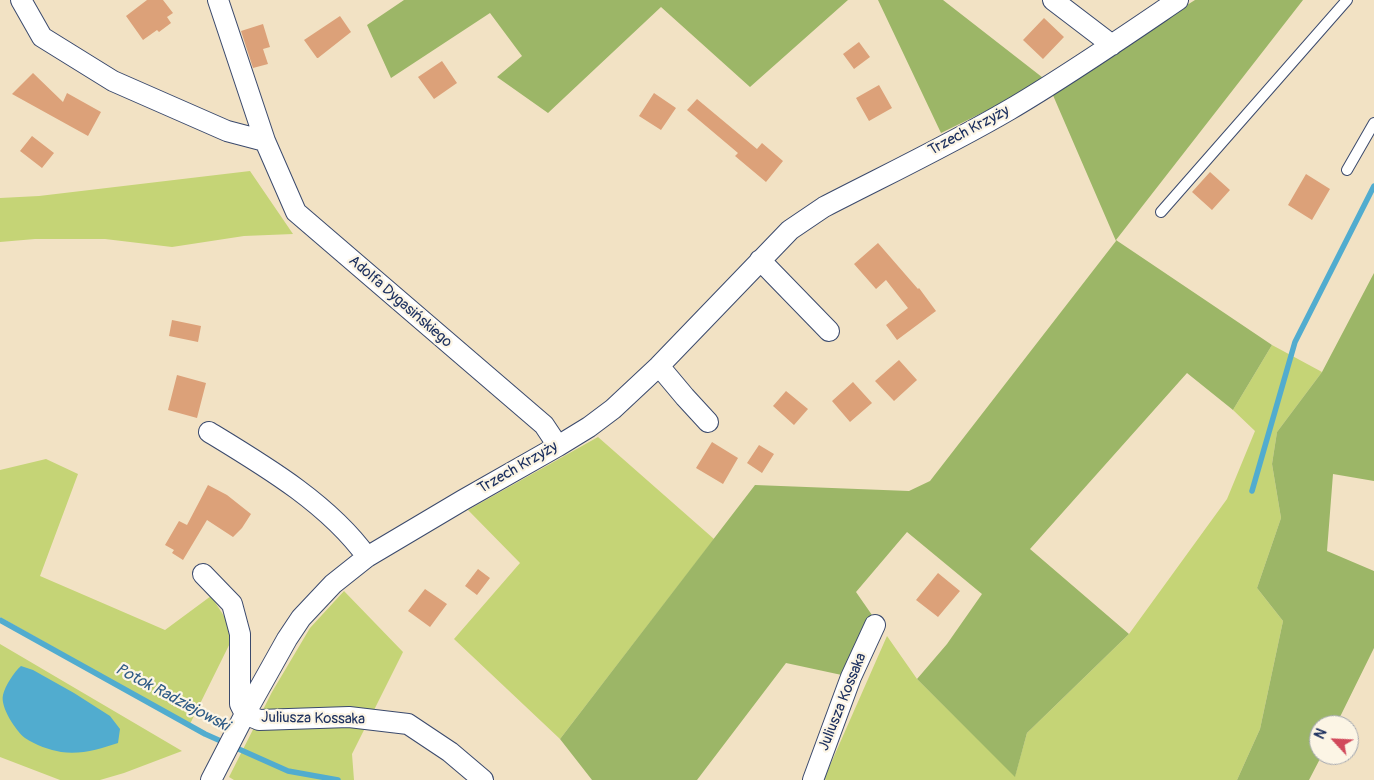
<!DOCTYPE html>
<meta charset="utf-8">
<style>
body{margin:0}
#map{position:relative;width:1374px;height:780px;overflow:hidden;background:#f2e2c4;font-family:Pangolin,sans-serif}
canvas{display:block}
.north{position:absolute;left:1309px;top:715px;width:50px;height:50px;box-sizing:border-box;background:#fcf5e5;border:1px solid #a2a6af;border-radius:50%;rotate:295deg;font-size:14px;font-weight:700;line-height:20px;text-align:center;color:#1b2f5e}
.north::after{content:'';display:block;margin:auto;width:18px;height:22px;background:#d1495b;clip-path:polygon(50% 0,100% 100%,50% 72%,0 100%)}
</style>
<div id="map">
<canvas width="1374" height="780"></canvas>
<div class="north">N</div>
</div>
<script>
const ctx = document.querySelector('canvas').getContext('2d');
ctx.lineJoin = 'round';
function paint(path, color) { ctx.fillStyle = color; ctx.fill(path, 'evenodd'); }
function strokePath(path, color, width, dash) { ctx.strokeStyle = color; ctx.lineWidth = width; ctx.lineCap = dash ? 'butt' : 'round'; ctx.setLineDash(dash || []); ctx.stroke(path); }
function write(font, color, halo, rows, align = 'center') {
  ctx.font = font + ' Pangolin,sans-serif'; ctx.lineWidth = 4.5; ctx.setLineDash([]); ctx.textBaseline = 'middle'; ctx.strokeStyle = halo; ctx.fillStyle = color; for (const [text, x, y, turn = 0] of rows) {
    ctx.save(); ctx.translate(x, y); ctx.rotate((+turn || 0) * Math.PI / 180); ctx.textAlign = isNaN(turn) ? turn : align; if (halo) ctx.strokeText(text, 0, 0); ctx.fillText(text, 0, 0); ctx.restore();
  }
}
const green = new Path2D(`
 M 250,171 L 293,234 L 244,236 L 172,247 L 105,239 L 35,239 L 0,242 L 0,198 L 39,196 Z
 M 1272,345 L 1322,372 L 1277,432 L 1272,464 L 1281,518 L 1257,588 L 1283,621 L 1260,729 L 1237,780 L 826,780 L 824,779 L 887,636 L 917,679 L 1015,776 L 1027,733 L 1129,634 L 1227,499 L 1255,431 L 1233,410 Z
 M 598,437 L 714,539 L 560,739 L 454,639 L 520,563 L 468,510 Z
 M 46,459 L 78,474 L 40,576 L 165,630 L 211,596 L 235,633 L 190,724 L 0,617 L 0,470 Z
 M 344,591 L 403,652 L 352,754 L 354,780 L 234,780 L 229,777 L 272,692 L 310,628 Z
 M 0,644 L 182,751 L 124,773 L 100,780 L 60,780 L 0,757 Z`);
const forest = new Path2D(`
 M 404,0 L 848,0 L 750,87 L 661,7 L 548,113 L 497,77 L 522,56 L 490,13 L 391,78 L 367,25 Z
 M 878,0 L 943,0 L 1047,81 L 941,133 Z
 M 1195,0 L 1303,0 L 1116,240 L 1272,345 L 1233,410 L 1187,373 L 1030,549 L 1129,634 L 1027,733 L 1015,777 L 917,679 L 947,644 L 982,594 L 907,532 L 856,592 L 872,615 L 851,677 L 786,663 L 697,780 L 592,780 L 560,739 L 755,485 L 909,491 L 930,481 L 1116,241 L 1052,93 L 1089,67 Z
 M 1374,273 L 1374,481 L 1333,474 L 1327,551 L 1374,571 L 1374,648 L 1336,725 L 1319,725 L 1319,755 L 1322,755 L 1309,780 L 1237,780 L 1260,729 L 1283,621 L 1257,588 L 1281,518 L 1272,464 L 1277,432 L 1322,372 Z`);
const water = new Path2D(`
 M 21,666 L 33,670 L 74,693 L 110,716 L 120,729 L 118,743 C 100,749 81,755 61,752 C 50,750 35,745 25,738 C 16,731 0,707 3,695 C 5,686 14,672 21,666 Z`);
const stream = new Path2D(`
 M 1252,491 L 1295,342 L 1374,186
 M 0,620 L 205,734 L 288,771 L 338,780`);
const building = new Path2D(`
 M 147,0 L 163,0 L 173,13 L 167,17 L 171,23 L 159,32 L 157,30 L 143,40 L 126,16 Z
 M 340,16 L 351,32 L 318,58 L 317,58 L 304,40 Z
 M 1044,18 L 1064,37 L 1043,59 L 1023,40 Z
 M 263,24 L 270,47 L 263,49 L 268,64 L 253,68 L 241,31 Z
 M 859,42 L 870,57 L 854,69 L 843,54 Z
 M 442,61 L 457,83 L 434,99 L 418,77 Z
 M 33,73 L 63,102 L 67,93 L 101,112 L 88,136 L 12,94 Z
 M 879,85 L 892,108 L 869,121 L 856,98 Z
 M 654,93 L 676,108 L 661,130 L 639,116 Z
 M 697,99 L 757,149 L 762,143 L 783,161 L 766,182 L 735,156 L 738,153 L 687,110 Z
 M 32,136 L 54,153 L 42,168 L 20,151 Z
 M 1210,172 L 1230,190 L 1212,210 L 1192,192 Z
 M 1306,174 L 1330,189 L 1312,220 L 1288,205 Z
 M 878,243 L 918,289 L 919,288 L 936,311 L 897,340 L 886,325 L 908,308 L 886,280 L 876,289 L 854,264 Z
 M 172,320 L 201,326 L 198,342 L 169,336 Z
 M 899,360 L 917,380 L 894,401 L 875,381 Z
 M 177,375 L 206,383 L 197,418 L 168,410 Z
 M 853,382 L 872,403 L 850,422 L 832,401 Z
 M 786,391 L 808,409 L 794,425 L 773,406 Z
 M 712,442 L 738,458 L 723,484 L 696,468 Z
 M 759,445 L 774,454 L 762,473 L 747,463 Z
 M 208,485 L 227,495 L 251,514 L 242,528 L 233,537 L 207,520 L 183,560 L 172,553 L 174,550 L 165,545 L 179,521 L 187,525 Z
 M 478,569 L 490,578 L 477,595 L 465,586 Z
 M 938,573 L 960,591 L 938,617 L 916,600 Z
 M 425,589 L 447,604 L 430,627 L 408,611 Z`);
const lane = new Path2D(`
 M 1347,170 L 1374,123
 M 1161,212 L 1347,0`);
const street = new Path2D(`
 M 21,0 L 42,37 L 113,81 L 227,131 L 265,141
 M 218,0 L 265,141 L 296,212 L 544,425 L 558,446
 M 1053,0 L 1112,45
 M 760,260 L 829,331
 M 659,366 L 685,397 L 708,422
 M 209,432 C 265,466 329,504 367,557
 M 203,574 L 232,604 L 240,634 L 240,704 L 245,714 L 259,720 L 349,717 L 408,724 L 450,752 L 483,780
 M 211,780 L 245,714 L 287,639 L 301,618 L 333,584 L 367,557 L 463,500 L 558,446 L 589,427 L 613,409 L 659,366 L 790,230 L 824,207 C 886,175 949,145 1009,110 C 1067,76 1122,38 1178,0
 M 813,780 L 851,677 L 875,625`);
const streetNames = [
 ["Trzech Krzyży",969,131,-28],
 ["Adolfa Dygasińskiego",400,302,41],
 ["Trzech Krzyży",518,468,-30],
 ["Juliusza Kossaka",843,702,-68],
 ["Juliusza Kossaka",313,719,1]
];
const waterNames = [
 ["Potok Radziejowski",172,698,28]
];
paint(green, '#c5d476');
paint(forest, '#9cb667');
paint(water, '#51accf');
strokePath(stream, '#51accf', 5.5);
paint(building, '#dca179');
strokePath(lane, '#3b4a6d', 12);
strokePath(street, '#3b4a6d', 22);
strokePath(lane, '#fff', 10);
strokePath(street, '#fff', 20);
write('15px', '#1b2f5e', '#fcf5e5', streetNames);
write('italic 16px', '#2e5b86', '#fcf5e5', waterNames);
</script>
